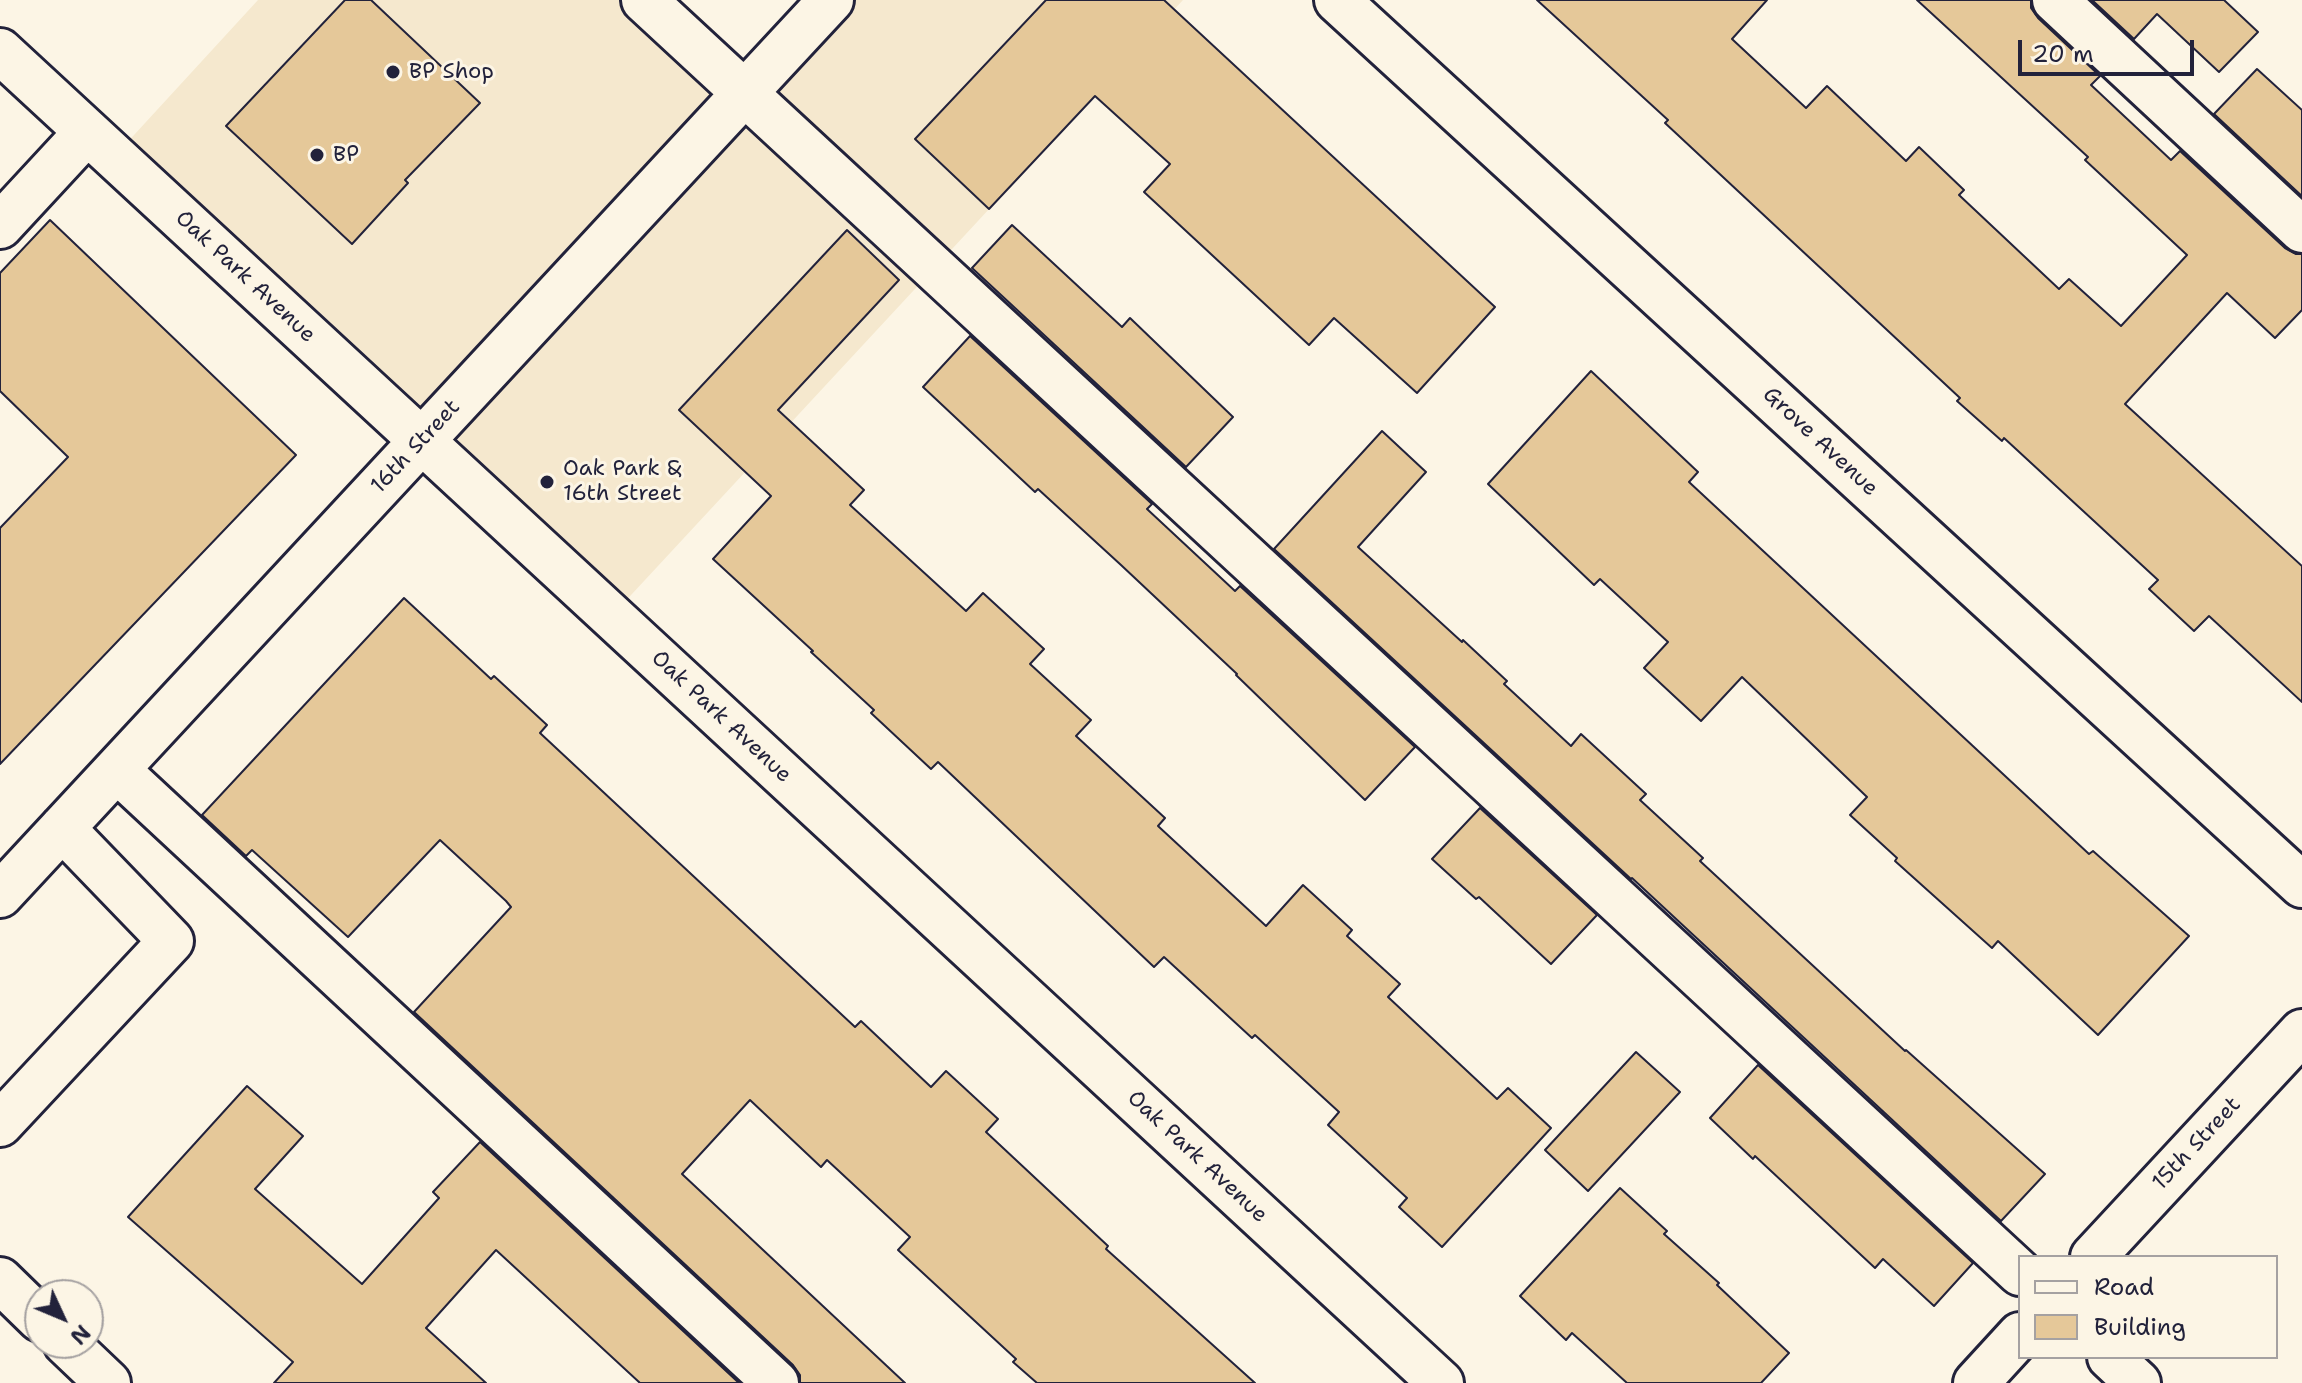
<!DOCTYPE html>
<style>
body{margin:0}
#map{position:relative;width:2302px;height:1383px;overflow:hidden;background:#fcf5e5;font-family:"Shantell Sans",sans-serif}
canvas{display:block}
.legend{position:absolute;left:2018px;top:1255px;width:260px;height:104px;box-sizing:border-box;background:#fcf5e5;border:2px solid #a5a1a1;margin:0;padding:10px 14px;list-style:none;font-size:24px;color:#22223b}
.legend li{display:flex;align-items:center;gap:16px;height:40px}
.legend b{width:40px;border:2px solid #a5a1a1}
.north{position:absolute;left:24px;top:1279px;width:80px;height:80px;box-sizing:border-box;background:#fcf5e5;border:2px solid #a5a1a1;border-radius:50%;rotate:134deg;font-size:22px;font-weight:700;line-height:32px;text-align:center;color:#22223b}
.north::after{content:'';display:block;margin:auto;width:28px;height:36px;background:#22223b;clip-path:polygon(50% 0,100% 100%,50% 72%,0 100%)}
.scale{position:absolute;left:2018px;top:40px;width:176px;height:36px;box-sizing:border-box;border:4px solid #22223b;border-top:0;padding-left:10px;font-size:24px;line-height:28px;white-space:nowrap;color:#22223b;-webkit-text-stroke:6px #fcf5e5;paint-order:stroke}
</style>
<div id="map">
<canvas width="2302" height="1383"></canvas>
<ul class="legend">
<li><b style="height:10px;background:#fcf5e5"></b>Road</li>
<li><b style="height:22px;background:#e5c899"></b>Building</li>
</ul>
<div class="north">N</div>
<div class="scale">20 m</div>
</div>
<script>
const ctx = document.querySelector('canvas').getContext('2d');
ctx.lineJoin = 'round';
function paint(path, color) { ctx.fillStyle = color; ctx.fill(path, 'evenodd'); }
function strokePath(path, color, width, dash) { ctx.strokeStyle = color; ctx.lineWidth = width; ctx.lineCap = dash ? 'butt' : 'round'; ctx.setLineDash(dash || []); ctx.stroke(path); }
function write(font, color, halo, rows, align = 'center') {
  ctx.font = font + ' "Shantell Sans",sans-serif'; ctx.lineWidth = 6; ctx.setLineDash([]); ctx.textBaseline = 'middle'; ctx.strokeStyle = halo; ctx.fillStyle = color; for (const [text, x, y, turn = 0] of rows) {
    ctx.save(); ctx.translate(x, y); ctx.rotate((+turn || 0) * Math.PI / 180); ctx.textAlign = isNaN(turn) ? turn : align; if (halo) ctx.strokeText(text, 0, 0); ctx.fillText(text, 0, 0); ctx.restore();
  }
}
const built = new Path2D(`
 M 258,0 L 662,0 L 745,77 L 816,0 L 1183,0 L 619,608 L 123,147 Z`);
const building = new Path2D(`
 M 345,0 L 371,0 L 480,103 L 405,180 L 408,183 L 352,244 L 226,126 Z
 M 1046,0 L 1164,0 L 1495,307 L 1417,393 L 1334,318 L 1309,345 L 1144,192 L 1170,164 L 1095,96 L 989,209 L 915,139 Z
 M 1537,0 L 1767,0 L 1732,39 L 1806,108 L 1827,86 L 1906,161 L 1919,147 L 1964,190 L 1959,195 L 2059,289 L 2069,279 L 2121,326 L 2187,255 L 2085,160 L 2088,157 L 1917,0 L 2031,0 L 2031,8 L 2038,18 L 2100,76 L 2091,85 L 2171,160 L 2180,151 L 2285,248 L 2296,254 L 2302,254 L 2302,310 L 2275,338 L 2227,293 L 2125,404 L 2302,566 L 2302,702 L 2209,616 L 2194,631 L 2149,589 L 2158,580 L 2004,438 L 2002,441 L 1957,401 L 1960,398 L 1665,123 L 1668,120 Z
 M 2092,0 L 2224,0 L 2258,32 L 2219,72 L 2157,14 L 2134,39 Z
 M 2257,69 L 2302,110 L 2302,196 L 2214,114 Z
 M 50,220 L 296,455 L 0,764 L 0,528 L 68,457 L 0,391 L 0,273 Z
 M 1012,225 L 1122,327 L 1130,318 L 1233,417 L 1186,467 L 972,268 Z
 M 847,230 L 899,280 L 778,410 L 864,490 L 850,505 L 966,611 L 983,593 L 1044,649 L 1030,664 L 1091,720 L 1076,736 L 1165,818 L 1158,826 L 1266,926 L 1303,885 L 1352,930 L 1347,936 L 1400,984 L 1388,997 L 1497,1099 L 1508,1088 L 1551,1128 L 1442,1247 L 1399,1207 L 1407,1198 L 1328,1125 L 1339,1112 L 1255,1035 L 1252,1038 L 1164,957 L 1154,967 L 938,762 L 931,769 L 871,713 L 874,710 L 811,652 L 813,651 L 713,559 L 771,496 L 679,410 Z
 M 970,336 L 1152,504 L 1147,509 L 1235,591 L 1240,586 L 1415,747 L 1365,800 L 1236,675 L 1237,674 L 1121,565 L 1038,489 L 1035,492 L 923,387 Z
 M 1591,371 L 1698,472 L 1689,482 L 2089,854 L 2093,851 L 2189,936 L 2098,1035 L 1998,941 L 1992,948 L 1895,861 L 1897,858 L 1850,815 L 1867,797 L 1742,677 L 1701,721 L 1644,668 L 1668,642 L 1600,579 L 1594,585 L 1488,484 Z
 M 1382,431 L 1426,472 L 1358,547 L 1462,642 L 1463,640 L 1507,681 L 1504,684 L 1571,746 L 1581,734 L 1646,794 L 1640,800 L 1703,858 L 1700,861 L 1905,1051 L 1906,1050 L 2045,1174 L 2001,1221 L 1632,878 L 1631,879 L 1274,549 Z
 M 404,598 L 491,679 L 494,676 L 547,725 L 540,733 L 855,1027 L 861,1021 L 931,1087 L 946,1071 L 998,1119 L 986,1132 L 1108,1246 L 1106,1249 L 1255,1383 L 1037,1383 L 1013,1362 L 1016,1359 L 898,1250 L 910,1237 L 827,1160 L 821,1167 L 750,1100 L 682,1174 L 905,1383 L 800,1383 L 800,1375 L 793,1365 L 414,1012 L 511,907 L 506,901 L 440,840 L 348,937 L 252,850 L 246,856 L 202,815 Z
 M 1480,808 L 1597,915 L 1551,964 L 1479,897 L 1476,899 L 1432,859 Z
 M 1636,1052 L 1680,1092 L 1588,1191 L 1545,1150 Z
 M 1758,1065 L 1973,1263 L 1934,1306 L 1883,1259 L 1875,1268 L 1755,1156 L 1753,1159 L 1710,1118 Z
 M 247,1086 L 303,1136 L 255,1189 L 362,1284 L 439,1198 L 433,1192 L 480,1142 L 739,1383 L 640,1383 L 496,1250 L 426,1328 L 486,1383 L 274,1383 L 293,1362 L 128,1217 Z
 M 1620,1188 L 1667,1231 L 1664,1234 L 1719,1283 L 1717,1285 L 1789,1353 L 1761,1383 L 1627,1383 L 1572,1333 L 1566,1340 L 1520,1296 Z`);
const minor = new Path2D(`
 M 644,0 L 2020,1273
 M 1337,0 L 2302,885
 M 2055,0 L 2302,230
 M 0,51 L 1441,1383
 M 0,226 L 87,132
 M 117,770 L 776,1383
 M 0,895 L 831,0
 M 0,1124 L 171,941 L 62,828
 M 2093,1257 L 2302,1032
 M 0,1280 L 40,1319
 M 66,1343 L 108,1383
 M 2110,1357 L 2138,1383
 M 1976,1383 L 2020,1335`);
const markers = [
 [393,72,8,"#22223b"],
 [317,155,8,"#22223b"],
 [547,482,8,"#22223b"]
];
const poiNames = [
 ["BP Shop",409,72],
 ["BP",333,155],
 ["Oak Park &",563,469],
 ["16th Street",563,494]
];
const streetNames = [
 ["Oak Park Avenue",245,277,43],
 ["Grove Avenue",1820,442,43],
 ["16th Street",416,447,-47],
 ["Oak Park Avenue",721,717,43],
 ["15th Street",2197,1144,-47],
 ["Oak Park Avenue",1197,1157,43]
];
paint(built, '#f5e8ce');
paint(building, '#e5c899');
strokePath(building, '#22223b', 2);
strokePath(minor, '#22223b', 50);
strokePath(minor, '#fcf5e5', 44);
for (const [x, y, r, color] of markers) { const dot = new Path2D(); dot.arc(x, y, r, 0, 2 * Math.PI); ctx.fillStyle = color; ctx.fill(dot); strokePath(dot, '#fcf5e5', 3); }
write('22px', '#22223b', '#fcf5e5', poiNames, 'left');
write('22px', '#22223b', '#fcf5e5', streetNames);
</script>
